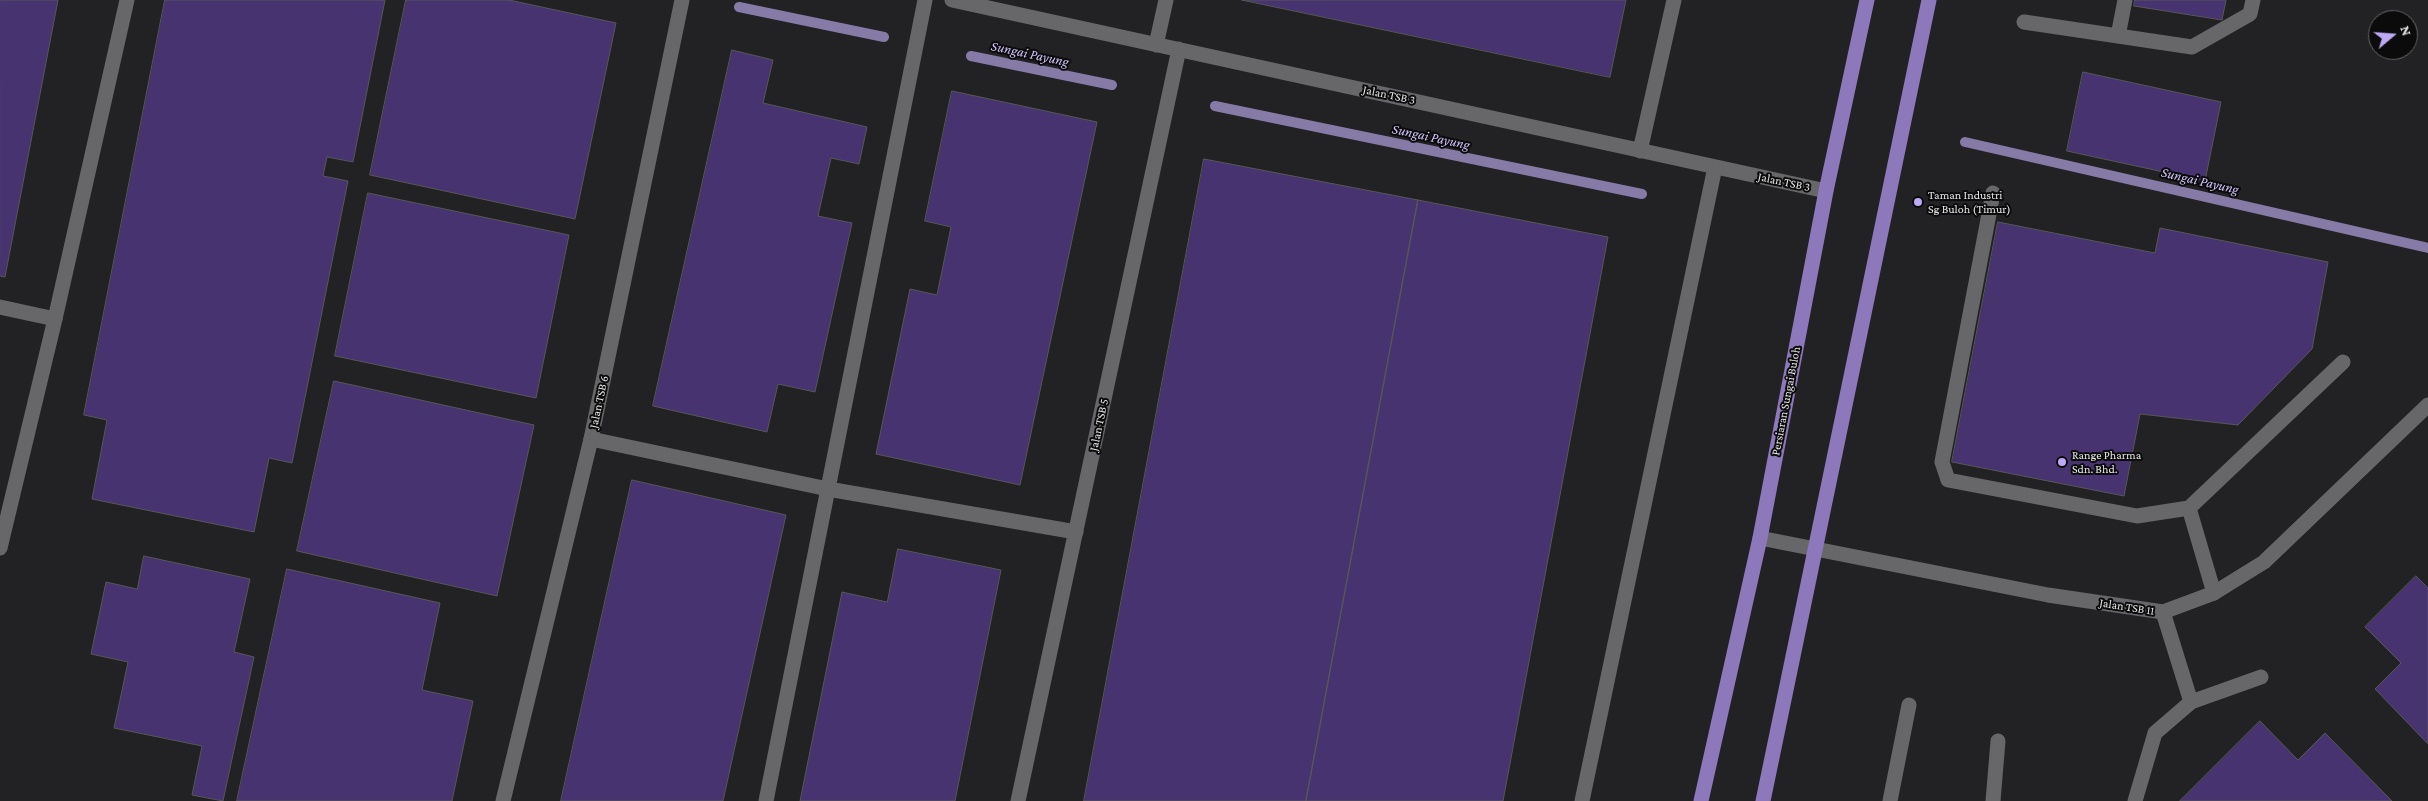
<!DOCTYPE html>
<style>
body{margin:0}
#map{position:relative;width:2428px;height:801px;overflow:hidden;background:#222124;font-family:"Crimson Pro",serif}
canvas{display:block}
.north{position:absolute;left:2368px;top:10px;width:50px;height:50px;box-sizing:border-box;background:#0b0b0c;border:1px solid #636364;border-radius:50%;rotate:72deg;font-size:14px;font-weight:700;line-height:20px;text-align:center;color:#e7e7e9}
.north::after{content:'';display:block;margin:auto;width:18px;height:22px;background:#bda9f5;clip-path:polygon(50% 0,100% 100%,50% 72%,0 100%)}
</style>
<div id="map">
<canvas width="2428" height="801"></canvas>
<div class="north">N</div>
</div>
<script>
const ctx = document.querySelector('canvas').getContext('2d');
ctx.lineJoin = 'round';
function strokePath(path, color, width, dash) { ctx.strokeStyle = color; ctx.lineWidth = width; ctx.lineCap = dash ? 'butt' : 'round'; ctx.setLineDash(dash || []); ctx.stroke(path); }
function paint(path, color) { ctx.fillStyle = color; ctx.fill(path, 'evenodd'); }
function write(font, color, halo, rows, align = 'center') {
  ctx.font = font + ' "Crimson Pro",serif'; ctx.lineWidth = 4; ctx.setLineDash([]); ctx.textBaseline = 'middle'; ctx.strokeStyle = halo; ctx.fillStyle = color; for (const [text, x, y, turn = 0] of rows) {
    ctx.save(); ctx.translate(x, y); ctx.rotate((+turn || 0) * Math.PI / 180); ctx.textAlign = isNaN(turn) ? turn : align; if (halo) ctx.strokeText(text, 0, 0); ctx.fillText(text, 0, 0); ctx.restore();
  }
}
const stream = new Path2D(`
 M 739,7 L 884,37
 M 971,56 L 1112,85
 M 1215,106 L 1642,194
 M 1965,142 L 2428,248`);
const building = new Path2D(`
 M 0,0 L 58,0 L 5,277 L 0,276 Z
 M 165,0 L 385,0 L 353,162 L 327,157 L 323,176 L 348,181 L 292,463 L 269,458 L 254,532 L 92,499 L 107,420 L 84,415 Z
 M 406,0 L 509,0 L 616,23 L 575,219 L 370,175 Z
 M 1242,0 L 1626,0 L 1610,77 Z
 M 2135,0 L 2226,0 L 2222,20 L 2134,6 Z
 M 732,50 L 773,60 L 763,103 L 867,127 L 859,164 L 831,158 L 818,216 L 852,223 L 815,392 L 778,384 L 767,432 L 653,406 Z
 M 2083,72 L 2221,102 L 2205,181 L 2067,151 Z
 M 952,91 L 1097,122 L 1020,485 L 876,454 L 910,289 L 937,295 L 951,227 L 925,221 Z
 M 1204,159 L 1418,200 L 1306,801 L 1084,801 Z
 M 368,193 L 569,235 L 536,398 L 335,356 Z
 M 1418,200 L 1608,237 L 1503,801 L 1306,801 Z
 M 1998,222 L 2155,253 L 2160,228 L 2328,262 L 2312,349 L 2238,425 L 2140,414 L 2124,496 L 1952,462 Z
 M 334,381 L 534,425 L 497,596 L 297,551 Z
 M 632,480 L 786,515 L 723,801 L 561,801 Z
 M 898,549 L 1001,570 L 955,801 L 800,801 L 842,592 L 887,602 Z
 M 144,556 L 250,579 L 234,652 L 254,657 L 223,801 L 192,795 L 202,746 L 114,728 L 128,662 L 91,654 L 106,582 L 137,589 Z
 M 287,569 L 440,603 L 422,690 L 473,701 L 452,801 L 237,801 Z
 M 2416,576 L 2428,588 L 2428,744 L 2375,689 L 2401,663 L 2365,627 Z
 M 2260,721 L 2298,760 L 2325,733 L 2392,801 L 2180,801 Z`);
const service = new Path2D(`
 M 2024,22 L 2192,47 L 2250,14 L 2253,0
 M 2118,36 L 2125,0
 M 1993,193 L 1942,462 L 1948,480 L 2137,516 L 2189,508 L 2343,362
 M 0,307 L 55,319
 M 591,439 L 828,489 L 1076,532
 M 2189,508 L 2214,593
 M 2163,612 L 2191,702
 M 766,801 L 925,0
 M 1890,801 L 1909,705
 M 1993,801 L 1998,741
 M 2135,801 L 2155,733 L 2191,702 L 2261,677`);
const minor = new Path2D(`
 M 952,0 L 1826,191
 M 1156,45 L 1166,0
 M 1640,151 L 1674,0
 M 1760,538 L 2048,595 L 2163,612 L 2214,593 L 2264,562 L 2428,405
 M 0,548 L 55,319 L 127,0
 M 503,801 L 591,439 L 682,0
 M 1018,801 L 1179,49
 M 1582,801 L 1715,167`);
const primary = new Path2D(`
 M 1701,801 L 1760,538 L 1826,191 L 1867,0
 M 1763,801 L 1929,0`);
const markers = [
 [1918,202,5,"#bda9f5"],
 [2062,462,5,"#bda9f5"]
];
const streetNames = [
 ["Jalan TSB 3",1389,95,12],
 ["Jalan TSB 3",1784,182,12],
 ["Persiaran Sungai Buloh",1786,401,-79],
 ["Jalan TSB 6",599,402,-78],
 ["Jalan TSB 5",1099,425,-78],
 ["Jalan TSB 11",2127,607,9]
];
const poiNames = [
 ["Taman Industri",1928,195],
 ["Sg Buloh (Timur)",1928,209],
 ["Range Pharma",2072,455],
 ["Sdn. Bhd.",2072,469]
];
const waterNames = [
 ["Sungai Payung",1030,54,12],
 ["Sungai Payung",1431,137,12],
 ["Sungai Payung",2200,181,13]
];
strokePath(stream, '#867aa6', 10);
paint(building, '#46336f');
strokePath(building, '#575759', 1);
strokePath(service, '#676769', 15);
strokePath(minor, '#676769', 15);
strokePath(primary, '#8c78bb', 15);
for (const [x, y, r, color] of markers) { const dot = new Path2D(); dot.arc(x, y, r, 0, 2 * Math.PI); ctx.fillStyle = color; ctx.fill(dot); strokePath(dot, '#0b0b0c', 2); }
write('12px', '#e7e7e9', '#0b0b0c', streetNames);
write('12px', '#e7e7e9', '#0b0b0c', poiNames, 'left');
write('italic 14px', '#d1c3fb', '#0b0b0c', waterNames);
</script>
